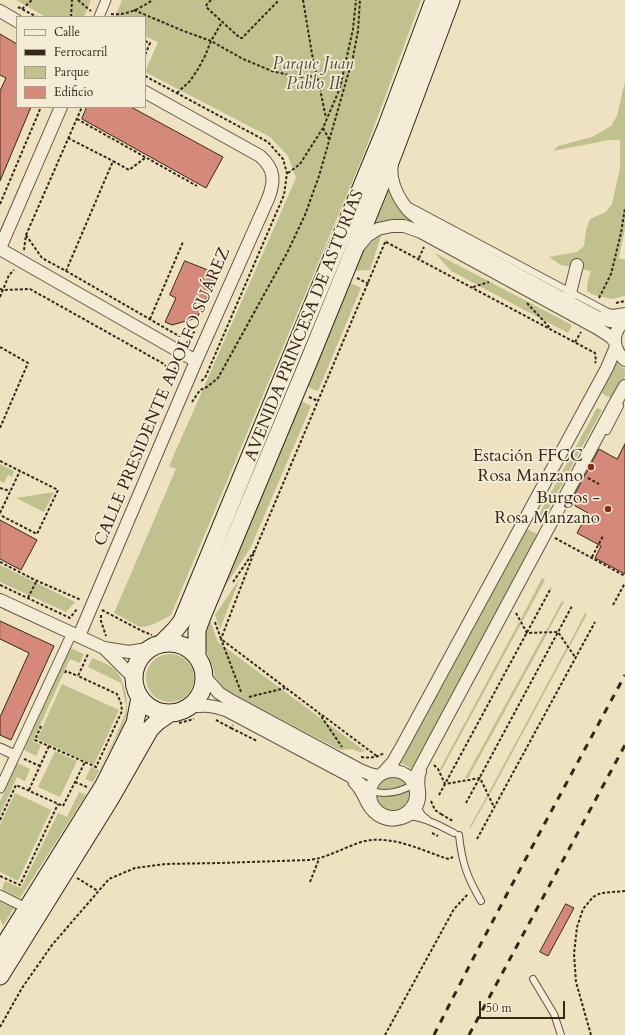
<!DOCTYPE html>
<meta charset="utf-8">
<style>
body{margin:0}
#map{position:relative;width:625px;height:1035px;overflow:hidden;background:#eee2c1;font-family:Cardo,serif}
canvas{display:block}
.legend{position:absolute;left:16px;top:16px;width:130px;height:92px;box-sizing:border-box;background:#f4ecd7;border:1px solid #a89e8b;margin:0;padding:5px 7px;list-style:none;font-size:12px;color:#362819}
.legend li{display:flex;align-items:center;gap:8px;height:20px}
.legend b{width:20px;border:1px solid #a89e8b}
.scale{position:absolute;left:479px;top:1001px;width:86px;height:18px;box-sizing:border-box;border:2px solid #362819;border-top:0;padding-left:5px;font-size:12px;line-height:14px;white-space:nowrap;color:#362819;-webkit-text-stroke:3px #f4ecd7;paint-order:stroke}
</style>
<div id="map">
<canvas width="625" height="1035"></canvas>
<ul class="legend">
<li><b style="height:5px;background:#f4ecd7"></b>Calle</li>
<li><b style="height:5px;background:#362819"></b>Ferrocarril</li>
<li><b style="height:11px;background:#c0c18e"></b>Parque</li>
<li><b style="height:11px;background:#d5897a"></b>Edificio</li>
</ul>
<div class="scale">50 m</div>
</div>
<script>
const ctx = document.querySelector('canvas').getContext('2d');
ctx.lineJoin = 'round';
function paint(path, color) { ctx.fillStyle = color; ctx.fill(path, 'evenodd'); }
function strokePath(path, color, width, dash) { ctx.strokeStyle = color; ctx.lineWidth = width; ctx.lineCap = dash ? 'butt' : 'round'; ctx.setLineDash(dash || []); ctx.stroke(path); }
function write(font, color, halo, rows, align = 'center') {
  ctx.font = font + ' Cardo,serif'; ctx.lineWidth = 3.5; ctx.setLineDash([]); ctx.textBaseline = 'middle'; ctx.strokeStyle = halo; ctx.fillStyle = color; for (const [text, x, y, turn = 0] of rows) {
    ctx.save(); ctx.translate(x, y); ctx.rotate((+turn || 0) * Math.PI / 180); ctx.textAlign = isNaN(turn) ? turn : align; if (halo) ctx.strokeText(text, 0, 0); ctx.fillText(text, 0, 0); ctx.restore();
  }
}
const green = new Path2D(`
 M 16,0 L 91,0 L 84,17 L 46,17 Z
 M 122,0 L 421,0 L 365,151 L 171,615 C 162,620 151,627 140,627 L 114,613 L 176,469 L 169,466 L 296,178 L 288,156 L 270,137 L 145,72 L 158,42 L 145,36 L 145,17 L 115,17 Z
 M 625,81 L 625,228 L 619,257 L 620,259 L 625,259 L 625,296 L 612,299 L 594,295 L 587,291 L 587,285 L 591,271 L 561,265 L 549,257 L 577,252 L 584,246 L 586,230 L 590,219 L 606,212 L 612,204 L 620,169 L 620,140 L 609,140 L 553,151 L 558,146 L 592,137 L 611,126 L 617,116 Z
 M 390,185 L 403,212 L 412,221 C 396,218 388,219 372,225 Z
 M 381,236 L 370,270 L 353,271 C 360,255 365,245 381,236 Z
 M 435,253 L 572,325 L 568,333 L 451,271 Z
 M 348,282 L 361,288 L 318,391 L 305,386 Z
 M 617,362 L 620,366 L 625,369 L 625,376 L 612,399 L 600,392 Z
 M 299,400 L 311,406 L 251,547 L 214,603 Z
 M 597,408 L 602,410 L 541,523 L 536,520 Z
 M 0,464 L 14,471 L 12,477 L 8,475 L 4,483 L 0,481 Z
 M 54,492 L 44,512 L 16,498 Z
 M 527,529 L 539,535 L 413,770 L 407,766 L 400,763 Z
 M 0,565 L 75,602 L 66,612 L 0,582 Z
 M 240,578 L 220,629 L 215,615 Z
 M 542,578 L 545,580 L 522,622 L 521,619 Z
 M 562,601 L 564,602 L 548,631 L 546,631 Z
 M 585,613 L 587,614 L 570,646 L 569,644 Z
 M 208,615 L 218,642 L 365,751 L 360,752 L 352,749 L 340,750 L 232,693 L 223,687 L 215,677 L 213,667 L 208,655 L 205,645 L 204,633 Z
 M 519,622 L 521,624 L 441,771 L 440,769 Z
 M 544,634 L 547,634 L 468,778 L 465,778 Z
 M 567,647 L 568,649 L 490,794 L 489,792 Z
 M 70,648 L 84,654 L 80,663 L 70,659 L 33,741 L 41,745 L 36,756 L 24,750 Z
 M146 678a24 24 0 1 1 48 0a24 24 0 1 1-48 0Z
 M 92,658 C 99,661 109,664 115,670 C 125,680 129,702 126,716 C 125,719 124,722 123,725 L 93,782 L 85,779 L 91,767 L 99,770 L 115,738 L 125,714 L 126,705 L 121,683 L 88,667 Z
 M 62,684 L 119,710 L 94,765 L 37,739 Z
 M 55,751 L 77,761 L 60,797 L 38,787 Z
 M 17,763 L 30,769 L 25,781 L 17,777 L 0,815 L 0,801 Z
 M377 794a16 16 0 1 1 32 0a16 16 0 1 1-32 0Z
 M 79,792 L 86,795 L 20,898 L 2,889 L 5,881 L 21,888 L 58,813 L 67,817 Z
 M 15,793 L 51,810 L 18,881 L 0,872 L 0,825 Z
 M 487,796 L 488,797 L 470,829 L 469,828 Z
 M 0,902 L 14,908 L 3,926 L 0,919 Z`);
const building = new Path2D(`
 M 0,34 L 17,44 L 17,107 L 31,107 L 0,181 L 0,91 L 6,78 L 0,75 Z
 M 87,107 L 131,107 L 223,157 L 206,188 L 82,119 Z
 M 185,261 L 218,274 L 197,318 L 172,325 L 165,322 L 176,298 L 170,295 Z
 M 625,444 L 625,574 L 595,558 L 601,546 L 577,533 L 588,513 L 570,503 L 599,449 L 617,459 Z
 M 0,520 L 37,540 L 21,570 L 0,559 Z
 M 0,621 L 54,646 L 11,740 L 0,735 L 0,717 L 29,653 L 0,639 Z
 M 566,904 L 574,908 L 548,956 L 540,952 Z`);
const path = new Path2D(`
 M 78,0 L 91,11
 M 211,0 L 207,4 L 206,7 L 240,38 L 242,38 L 279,0
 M 303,0 L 312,54 L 319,84 L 326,118
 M 18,7 L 37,17
 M 22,9 L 32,0
 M 134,10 L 181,30 L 211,41 L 243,59 L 272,71 L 297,77 L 317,76
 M 111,14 C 127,16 140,8 153,0
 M 71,17 L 72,0
 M 145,41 L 150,43 L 145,55
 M 145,76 L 268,142 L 283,159 L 287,173 L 284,195 L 205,378 L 200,382
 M 177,93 L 190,81 L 198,69 L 205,56 L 211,41 L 222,22
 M 77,119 L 197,186
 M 323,128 L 329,139
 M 68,138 L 113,161
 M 288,173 L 300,164 L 323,128 L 340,88 L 353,29 L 356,0
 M 0,204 L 41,107
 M 26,235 L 42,258 L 66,271 L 113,161 L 129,170 L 145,158
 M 386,242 L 595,353 L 596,361 L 595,363
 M 24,250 L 26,235 L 82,107
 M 419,258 L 424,247
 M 66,271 L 179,336 L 191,336 L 196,330
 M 357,278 L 369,284
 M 473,287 L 489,282
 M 0,289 L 3,290 L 30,289 L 164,364 L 173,373 L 173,385
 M 0,297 L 9,275 L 14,270
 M 599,298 L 611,274 L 621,233 L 625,208
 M 527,303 L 550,328
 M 616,303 L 625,301
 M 150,319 L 183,242
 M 575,342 L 581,332
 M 187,343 L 191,336
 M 0,347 L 28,363 L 0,428
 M 177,363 L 173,373 L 177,375
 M 309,397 L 318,401
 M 192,402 L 200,390 L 207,387 L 218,378 L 287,253 L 305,215 L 319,176 L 353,57 L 358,31 L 360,0
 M 0,461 L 58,490 L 37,534 L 0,515
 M 588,478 L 599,484
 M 0,488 L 10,491
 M 0,513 L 20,471
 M 555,538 L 625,576
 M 592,557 L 603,536
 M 0,562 L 35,580 L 81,600
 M 233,582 L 255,550 L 386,240
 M 0,585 L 70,618 L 77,609
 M 28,598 L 37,580
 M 613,605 L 625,583
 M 102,610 L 142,631 L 152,635
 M 516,613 L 527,633 L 558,632 L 575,657
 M 101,615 L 101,621 L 106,636
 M 215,622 L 221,639 L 319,713 L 342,747
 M 65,673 L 66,671 L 78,676
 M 241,692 L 221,639 L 255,550
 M 249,697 L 285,688
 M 322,715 L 378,757
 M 216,720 L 231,728 L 233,725
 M 179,723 L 194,719
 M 41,726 L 35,740 L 96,767 L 122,711 L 121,703 L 117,694 L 78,676 L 88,654
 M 231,728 L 257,741
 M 361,757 C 370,758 376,758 384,753
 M 24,759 L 40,766
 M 434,765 L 438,769 L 445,784 L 480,778 L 494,807
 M 75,782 L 87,787
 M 29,790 L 49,746
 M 439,795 L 551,588
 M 431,801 L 435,810 L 441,814
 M 466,803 L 572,606
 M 441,814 L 453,821
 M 0,820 L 16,785 L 63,806 L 85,762
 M 432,833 L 438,836
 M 477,839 L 595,622
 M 0,876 L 20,885 L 58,804
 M 77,878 L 98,891
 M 310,882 L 319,859
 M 0,1027 L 22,988 L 52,945 L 109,879 L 135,868 L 165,864 L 220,863 L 309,860 C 327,858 343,848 361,842 C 389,834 419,849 445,858 L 449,859 L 453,857
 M 385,1035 L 454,909 L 468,894
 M 591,1035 L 576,982 L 574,954 L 577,927 L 583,909 L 593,897 L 601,893 L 625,891`);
const service = new Path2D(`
 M 411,207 L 608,312 L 613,313 L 625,311
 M 607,431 L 620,406
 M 352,784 C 359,791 361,797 365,805 C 373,819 387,826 402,821 C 411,819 418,812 421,803 C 425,792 418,783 423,772
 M 367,790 C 384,796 399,793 414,784
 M 414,802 L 422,815 L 427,819
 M 400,815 C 421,816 435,823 454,833
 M 459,835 C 462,863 467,877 481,901
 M 533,979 L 554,1014 L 561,1035`);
const pedestrian = new Path2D(`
 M 99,17 L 106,0
 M 0,748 L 15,755
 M 0,788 L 72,633
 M 0,895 L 20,905`);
const minor = new Path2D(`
 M 0,11 L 17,21
 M 392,164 C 389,180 398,198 408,210 C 413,215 420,219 425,224 L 597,317 L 610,321 L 625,320
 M 359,246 L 367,236 L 378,229 L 392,226 L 404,226 L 421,232 L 597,328 L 611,337 L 615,342
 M 0,248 L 61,107
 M 0,249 L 196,361
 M 568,301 L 577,265
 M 625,321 C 611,332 612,349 625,360
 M 0,600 L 104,648 L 129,652 L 152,648
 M 79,636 L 196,361 L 268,199 C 275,181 275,169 260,156 L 145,92
 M 104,648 L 134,678
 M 204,676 L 219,693 L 230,700 L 360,770 L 370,774 L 378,776
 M 188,707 C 204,705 213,705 228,711 L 350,776 L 363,786 L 370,796
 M370 794a23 23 0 1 1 46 0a23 23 0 1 1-46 0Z
 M 383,773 L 393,762 L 401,748 L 607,368 L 615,349
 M 413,785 L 415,777 L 424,760 L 612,409 L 625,386`);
const secondary = new Path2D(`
 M134 678a35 35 0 1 1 70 0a35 35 0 1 1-70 0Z
 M 161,644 L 175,630 L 182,621 L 386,128 L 434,0
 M 197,657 L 197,630 L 201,619 L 310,358 L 394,152 L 451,0
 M 0,952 L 104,785 L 135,723 L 140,697
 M 0,976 L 110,799 L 150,729 L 157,722 L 170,713`);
const rail = new Path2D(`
 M 434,1035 C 495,914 560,795 625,675
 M 469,1035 L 625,745`);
const markers = [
 [591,467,4,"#8f2418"],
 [608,509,4,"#8f2418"]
];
const parkNames = [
 ["Parque Juan",313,65],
 ["Pablo II",313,85]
];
const streetNames = [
 ["AVENIDA PRINCESA DE ASTURIAS",305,326,-68],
 ["CALLE PRESIDENTE ADOLFO SUÁREZ",163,397,-67]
];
const poiNames = [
 ["Estación FFCC",583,457],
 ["Rosa Manzano",583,477],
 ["Burgos -",600,499],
 ["Rosa Manzano",600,519]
];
paint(green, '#c0c18e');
paint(building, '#d5897a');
strokePath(building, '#362819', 1);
strokePath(service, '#645643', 8);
strokePath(pedestrian, '#645643', 11);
strokePath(minor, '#645643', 14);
strokePath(secondary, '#362819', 19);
strokePath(path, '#362819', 2, [3, 2]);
strokePath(service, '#f4ecd7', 6);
strokePath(pedestrian, '#f4ecd7', 9);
strokePath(minor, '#f4ecd7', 12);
strokePath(secondary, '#f4ecd7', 17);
strokePath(rail, '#362819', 3, [7, 7]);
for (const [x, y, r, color] of markers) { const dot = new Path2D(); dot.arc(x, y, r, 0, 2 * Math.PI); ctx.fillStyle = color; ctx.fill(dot); strokePath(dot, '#f4ecd7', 1.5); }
write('italic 17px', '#584e36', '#f4ecd7', parkNames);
write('17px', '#362819', '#f4ecd7', streetNames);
write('17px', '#362819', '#f4ecd7', poiNames, 'right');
</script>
